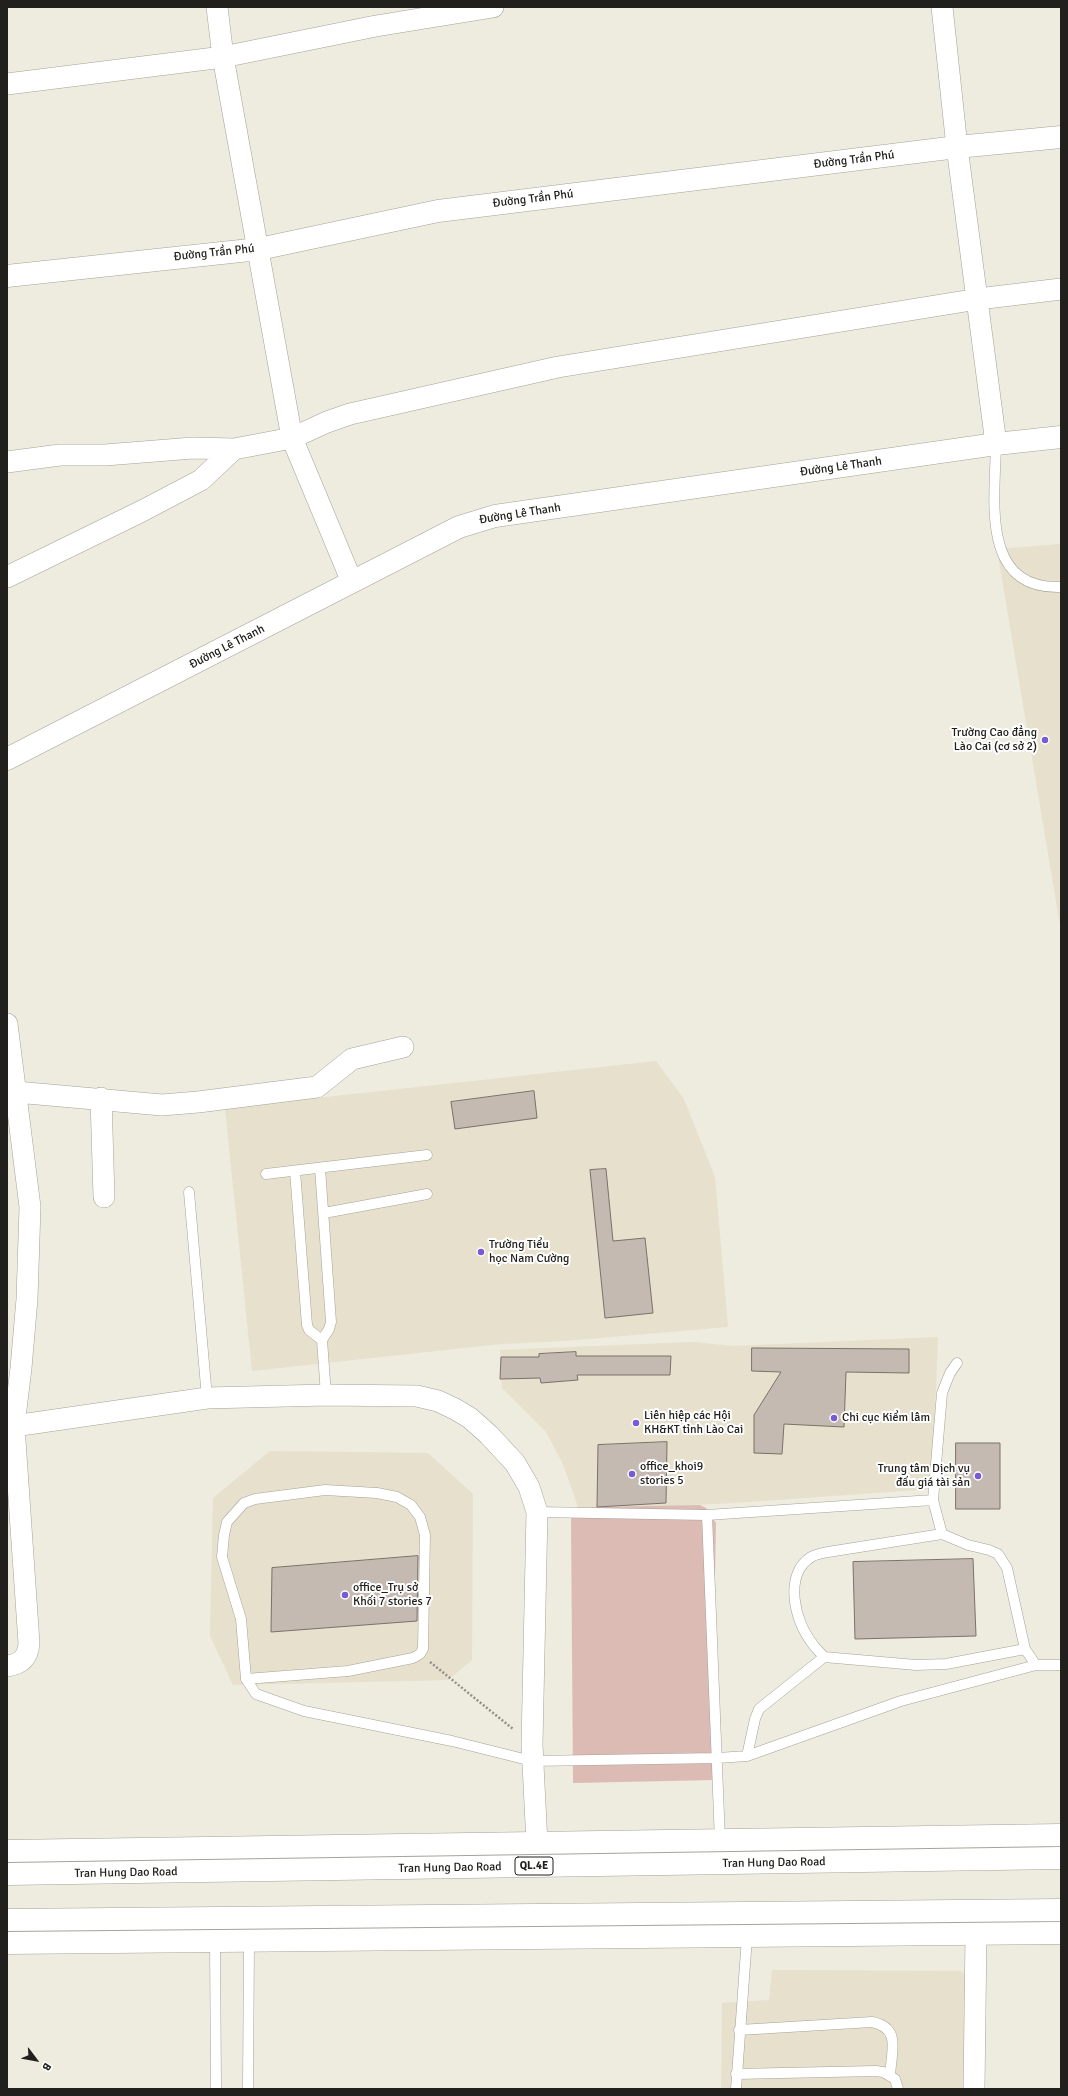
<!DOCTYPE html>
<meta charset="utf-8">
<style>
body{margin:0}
#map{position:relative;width:1068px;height:2096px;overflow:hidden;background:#eeebdf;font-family:Signika,sans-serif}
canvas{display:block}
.frame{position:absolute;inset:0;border:8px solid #21201c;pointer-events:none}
.north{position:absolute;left:16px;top:2040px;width:40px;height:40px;-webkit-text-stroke:3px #fff;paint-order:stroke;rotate:122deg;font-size:11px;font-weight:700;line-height:16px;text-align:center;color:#21201c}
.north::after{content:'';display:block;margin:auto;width:14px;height:18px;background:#21201c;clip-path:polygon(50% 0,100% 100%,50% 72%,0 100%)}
</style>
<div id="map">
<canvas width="1068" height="2096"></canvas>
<div class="frame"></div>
<div class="north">B</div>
</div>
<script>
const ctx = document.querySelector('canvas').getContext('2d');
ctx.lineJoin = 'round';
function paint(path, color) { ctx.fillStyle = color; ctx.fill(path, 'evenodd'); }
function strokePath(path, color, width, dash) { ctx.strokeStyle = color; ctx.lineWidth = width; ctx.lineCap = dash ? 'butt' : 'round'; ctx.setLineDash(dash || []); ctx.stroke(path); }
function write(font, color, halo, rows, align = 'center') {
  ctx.font = font + ' Signika,sans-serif'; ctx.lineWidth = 4; ctx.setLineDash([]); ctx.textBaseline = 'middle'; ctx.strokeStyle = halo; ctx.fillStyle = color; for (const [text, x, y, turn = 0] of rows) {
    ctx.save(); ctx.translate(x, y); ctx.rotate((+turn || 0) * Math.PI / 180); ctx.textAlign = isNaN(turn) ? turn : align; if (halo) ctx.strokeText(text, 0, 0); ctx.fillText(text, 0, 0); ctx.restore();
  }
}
const built = new Path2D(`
 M 1061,544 L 1061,931 L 997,549 Z
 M 656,1061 L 684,1099 L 715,1177 L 728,1327 L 564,1341 L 501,1344 L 252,1371 L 225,1108 Z
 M 938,1337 L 932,1489 L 734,1503 L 579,1510 L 563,1464 L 546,1432 L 502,1388 L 500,1350 L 692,1342 L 734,1346 Z
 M 270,1451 L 428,1453 L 473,1494 L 472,1660 L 448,1680 L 233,1685 L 210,1636 L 213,1498 Z
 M 772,1970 L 961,1971 L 969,1979 L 969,2089 L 721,2089 L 722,2003 L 769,2000 Z`);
const green = new Path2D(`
 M 700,1505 L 706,1508 L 716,1523 L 712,1726 L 714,1780 L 573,1783 L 571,1519 L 579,1510 L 597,1507 Z`);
const building = new Path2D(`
 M 534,1091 L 537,1118 L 455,1129 L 451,1102 Z
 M 606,1169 L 613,1241 L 645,1238 L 653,1313 L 605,1318 L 590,1170 Z
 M 752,1348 L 909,1349 L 909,1373 L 846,1372 L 844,1427 L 784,1424 L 782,1454 L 754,1453 L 754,1415 L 781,1372 L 752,1371 Z
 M 576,1352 L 576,1356 L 671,1356 L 670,1375 L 577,1375 L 578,1380 L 541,1383 L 540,1378 L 500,1379 L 501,1357 L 539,1357 L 539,1354 Z
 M 667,1442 L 666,1503 L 597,1507 L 598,1445 Z
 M 956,1443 L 1000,1443 L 1000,1509 L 956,1509 Z
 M 418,1556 L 417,1621 L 271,1632 L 272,1568 Z
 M 973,1559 L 976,1636 L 855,1639 L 853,1562 Z`);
const path = new Path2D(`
 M 430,1662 L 513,1729`);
const service = new Path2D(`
 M 996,444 C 995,500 980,590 1061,587
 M 320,1168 L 331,1322 L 329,1329 L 322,1340 L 326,1395
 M 295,1171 L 307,1325 L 309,1330 L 322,1340
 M 266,1174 L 427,1155
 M 189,1192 L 207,1398
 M 324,1213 L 427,1194
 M 957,1363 L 950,1373 L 942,1393 L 933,1500 L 942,1534 L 968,1545 L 989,1550 L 998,1554 L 1007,1568 L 1025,1649 L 1036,1665
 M 537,1512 L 707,1515 L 933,1500
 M 707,1515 L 720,1841
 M 942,1534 L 828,1552 C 823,1553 816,1554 811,1557 C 783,1575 795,1622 812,1643 C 815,1648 820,1652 824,1657 L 916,1665 L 946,1664 L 1025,1649
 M 246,1679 L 348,1671 L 413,1658 L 420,1654 L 423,1649 L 425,1535 L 420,1517 L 411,1505 L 397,1497 L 377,1493 L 325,1490 L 255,1499 L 244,1503 L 227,1522 L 224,1535 L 222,1557 L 241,1619 L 246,1679 L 256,1694 L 304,1711 L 452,1741 L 532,1761 L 718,1758 L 747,1756 L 901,1701 L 1036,1665 L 1061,1665
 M 747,1756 L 755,1719 L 759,1709 L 824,1657
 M 215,1941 L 216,2089
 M 739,2030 L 872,2022 C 902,2028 891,2052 890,2076
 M 736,2074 L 876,2071 L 883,2072 L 895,2079 L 898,2089
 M 248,2089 L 249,1941
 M 736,2089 L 747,1937`);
const minor = new Path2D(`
 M 217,7 L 223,57 L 292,438 L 352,582
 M 942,7 L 957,147 L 996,444
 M 7,84 L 223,57 L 376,26 L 493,7
 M 7,462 L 60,455 L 105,455 L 193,448 L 234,449 L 292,438 L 327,422 L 350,414 L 558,367 L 978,299 L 1061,289
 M 7,577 L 142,511 L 201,480 L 234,449
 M 7,1024 L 30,1207 L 27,1299 L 21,1368 L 14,1426 L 29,1643 C 28,1657 22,1664 7,1666
 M 16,1092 L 162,1105 L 198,1102 L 317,1087 L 352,1059 L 403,1047
 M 101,1098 L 104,1197
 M 7,1427 L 207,1398 L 326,1395 L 417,1396 L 438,1401 L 455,1409 L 470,1418 L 489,1435 L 515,1463 L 529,1487 L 537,1512 L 532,1745 L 537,1843
 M 974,2089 L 976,1934`);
const tertiary = new Path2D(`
 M 7,759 L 459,527 L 495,516 L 996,444 L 1061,437`);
const primary = new Path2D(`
 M 7,276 L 259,249 L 438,211 L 957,147 L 1061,137
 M 7,1851 L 1061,1835
 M 7,1874 L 1061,1858
 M 7,1920 L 1061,1910
 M 7,1943 L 1061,1933`);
const markers = [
 [1045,740,4,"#795ad5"],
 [481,1252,4,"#795ad5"],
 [834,1418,4,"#795ad5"],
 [636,1423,4,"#795ad5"],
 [632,1474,4,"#795ad5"],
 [978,1476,4,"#795ad5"],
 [345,1595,4,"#795ad5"]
];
const shields = [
 [534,1866,38]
];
const shieldNames = [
 ["QL.4E",534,1866]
];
const streetNames = [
 ["Đường Trần Phú",854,160,-7],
 ["Đường Trần Phú",533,199,-7],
 ["Đường Trần Phú",214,253,-6],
 ["Đường Lê Thanh",841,467,-8],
 ["Đường Lê Thanh",520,514,-9],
 ["Đường Lê Thanh",227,647,-27],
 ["Tran Hung Dao Road",774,1863,-1],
 ["Tran Hung Dao Road",450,1868,-1],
 ["Tran Hung Dao Road",126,1873,-1]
];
const poiNames = [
 ["Trường Cao đẳng",1037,733,"right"],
 ["Lào Cai (cơ sở 2)",1037,747,"right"],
 ["Trường Tiểu",489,1245],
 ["học Nam Cường",489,1259],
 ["Liên hiệp các Hội",644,1416],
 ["KH&KT tỉnh Lào Cai",644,1430],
 ["Chi cục Kiểm lâm",842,1418],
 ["office_khoi9",640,1467],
 ["stories 5",640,1481],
 ["Trung tâm Dịch vụ",970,1469,"right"],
 ["đấu giá tài sản",970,1483,"right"],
 ["office_Trụ sở",353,1588],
 ["Khối 7 stories 7",353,1602]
];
paint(built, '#e6e0cd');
paint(green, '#dcbbb5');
paint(building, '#c4bab1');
strokePath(building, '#7a7169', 1);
strokePath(service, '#a5a297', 11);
strokePath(minor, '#a5a297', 22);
strokePath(tertiary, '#a5a297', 23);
strokePath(primary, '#a5a297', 23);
strokePath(path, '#929088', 2.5, [2, 2]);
strokePath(service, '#fff', 10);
strokePath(minor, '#fff', 21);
strokePath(tertiary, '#fff', 22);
strokePath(primary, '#fff', 22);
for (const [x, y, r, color] of markers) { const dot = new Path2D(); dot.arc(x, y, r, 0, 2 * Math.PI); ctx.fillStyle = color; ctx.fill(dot); strokePath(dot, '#fff', 1.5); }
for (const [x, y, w] of shields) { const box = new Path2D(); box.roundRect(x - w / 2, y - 9, w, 18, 3); ctx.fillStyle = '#fff'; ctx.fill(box); strokePath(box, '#21201c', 1); }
write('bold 11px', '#21201c', null, shieldNames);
write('12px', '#21201c', '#fff', streetNames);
write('12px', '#21201c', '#fff', poiNames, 'left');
</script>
